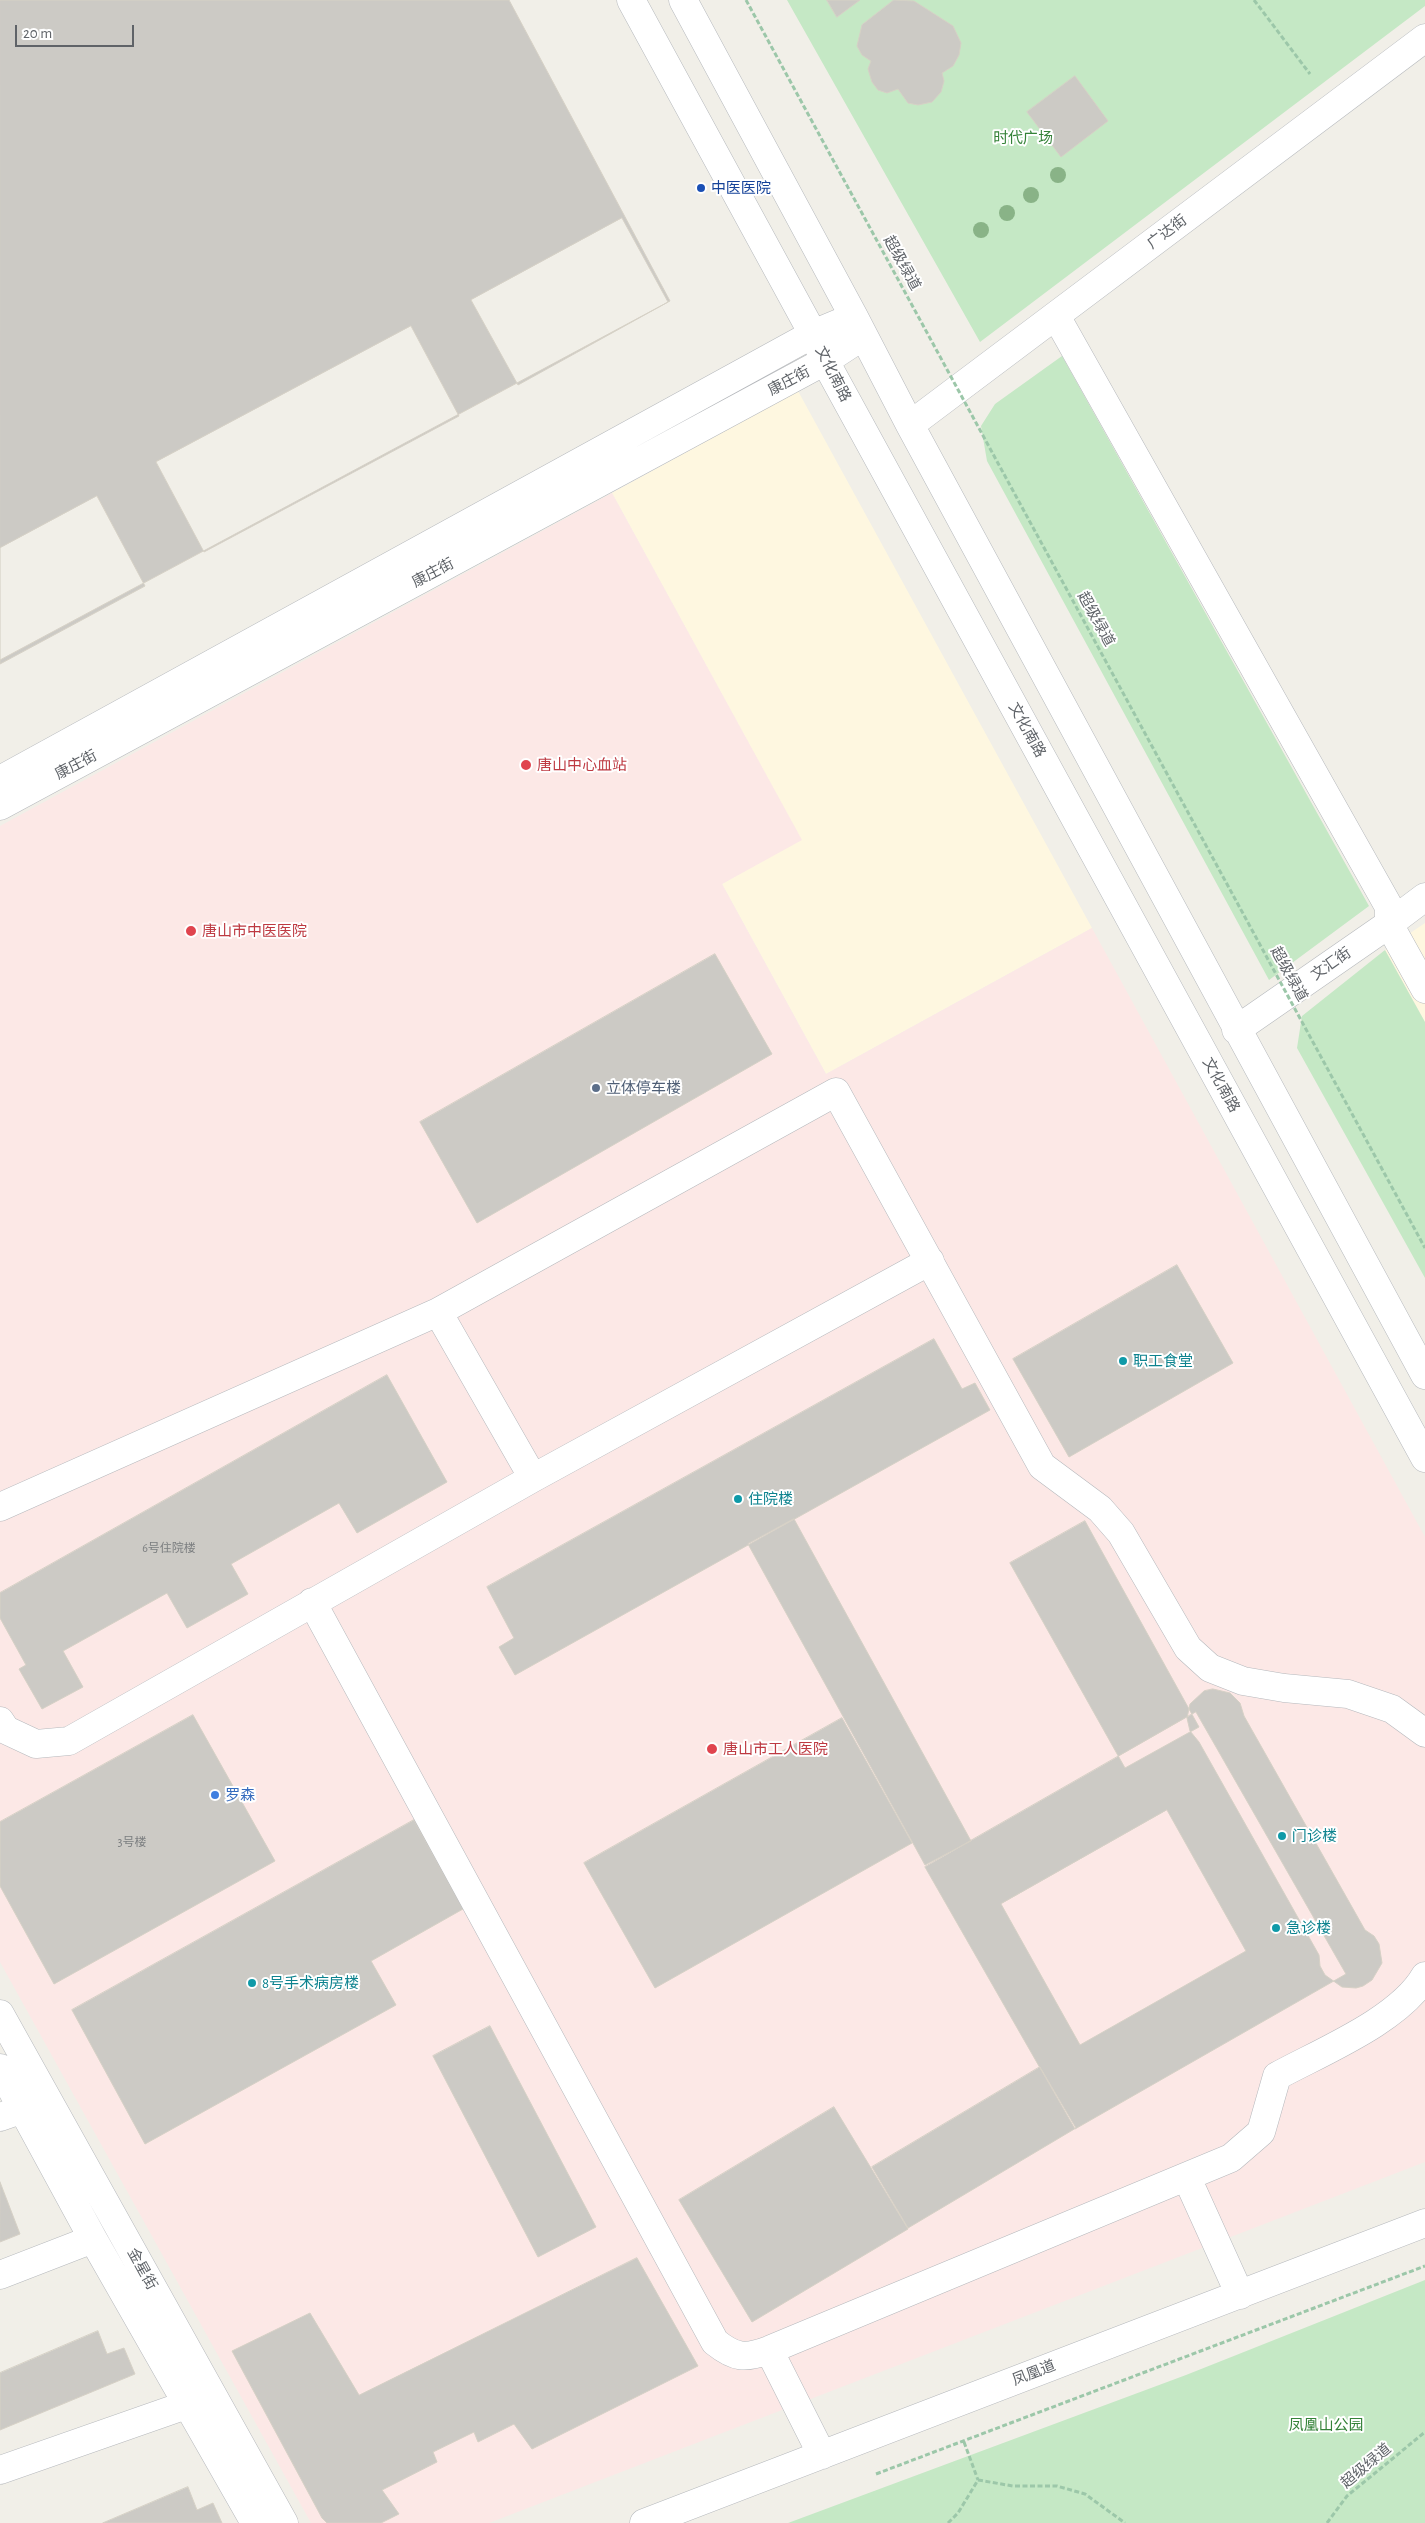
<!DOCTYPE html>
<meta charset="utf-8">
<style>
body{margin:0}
#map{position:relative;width:1425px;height:2523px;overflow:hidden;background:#f1efe8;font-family:"Alegreya Sans",sans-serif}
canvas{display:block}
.scale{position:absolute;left:15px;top:25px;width:119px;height:22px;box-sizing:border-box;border:2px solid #5f6368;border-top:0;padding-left:6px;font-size:15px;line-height:18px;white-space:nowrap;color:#5f6368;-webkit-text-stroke:4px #fff;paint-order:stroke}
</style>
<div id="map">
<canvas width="1425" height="2523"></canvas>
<div class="scale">20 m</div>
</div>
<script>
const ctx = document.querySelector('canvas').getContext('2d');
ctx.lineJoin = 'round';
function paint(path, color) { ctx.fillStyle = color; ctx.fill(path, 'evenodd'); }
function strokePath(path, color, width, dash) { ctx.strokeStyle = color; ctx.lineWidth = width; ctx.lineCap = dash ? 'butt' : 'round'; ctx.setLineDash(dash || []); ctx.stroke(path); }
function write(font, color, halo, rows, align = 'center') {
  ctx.font = font + ' "Alegreya Sans","Noto Sans SC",sans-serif'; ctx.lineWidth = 4; ctx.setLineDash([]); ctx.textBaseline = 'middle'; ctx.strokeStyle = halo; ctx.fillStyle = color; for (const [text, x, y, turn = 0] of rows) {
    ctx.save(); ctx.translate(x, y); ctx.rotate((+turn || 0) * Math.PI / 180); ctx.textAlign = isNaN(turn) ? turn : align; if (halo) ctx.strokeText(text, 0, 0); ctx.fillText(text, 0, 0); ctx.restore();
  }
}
const commercial = new Path2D(`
 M 798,391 L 1092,928 L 826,1074 L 722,884 L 801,839 L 612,493 Z
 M 1425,923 L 1425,1022 L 1385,950 Z`);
const medical = new Path2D(`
 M 612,493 L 802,840 L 722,884 L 826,1074 L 1092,928 L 1425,1537 L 1425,2162 L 489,2523 L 311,2523 L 0,1962 L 0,826 Z`);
const green = new Path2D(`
 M 787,0 L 1425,0 L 1425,6 L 980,342 Z
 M 1062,356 L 1369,906 L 1269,980 L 987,461 L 981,426 L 995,404 Z
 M 1385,950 L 1425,1022 L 1425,1278 L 1297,1048 L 1302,1016 Z
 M 1425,2280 L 1425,2523 L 788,2523 L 1186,2375 Z`);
const building = new Path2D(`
 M 0,0 L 509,0 L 670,301 L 0,660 Z
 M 827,0 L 860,0 L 837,17 Z
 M 894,0 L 914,1 L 953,26 L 961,43 L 959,55 L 953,66 L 942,73 L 944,81 L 941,92 L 932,102 L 918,105 L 908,103 L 898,89 L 887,93 L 878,90 L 872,82 L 868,69 L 871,61 L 862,55 L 857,46 L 862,25 Z
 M 1075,76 L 1108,121 L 1061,157 L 1027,112 Z
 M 622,218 L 668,302 L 518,385 L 471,300 Z
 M 411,326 L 459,416 L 204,552 L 156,462 Z
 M 97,496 L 145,586 L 0,664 L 0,548 Z
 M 715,954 L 772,1054 L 477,1223 L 420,1122 Z
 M 1177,1265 L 1233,1363 L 1069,1457 L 1013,1359 Z
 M 934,1339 L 962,1389 L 975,1383 L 990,1410 L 515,1675 L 499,1647 L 514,1638 L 487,1587 Z
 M 387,1375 L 447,1482 L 357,1533 L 339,1503 L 231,1564 L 248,1594 L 187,1628 L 167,1593 L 63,1651 L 83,1687 L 42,1709 L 19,1669 L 26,1665 L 0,1618 L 0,1593 Z
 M 794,1519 L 971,1841 L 925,1865 L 748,1544 Z
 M 1085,1521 L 1199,1727 L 1125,1768 L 1010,1563 Z
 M 1213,1689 L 1230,1693 L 1240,1703 L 1244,1716 L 1365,1930 L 1374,1936 L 1379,1944 L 1382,1963 L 1372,1980 L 1363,1986 L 1356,1988 L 1342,1987 L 1325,1975 L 1320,1966 L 1319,1955 L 1199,1742 L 1190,1731 L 1187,1718 L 1190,1704 L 1204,1691 Z
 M 1196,1712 L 1346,1974 L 1075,2129 L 925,1867 ZM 1167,1810 L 1246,1951 L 1080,2045 L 1001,1904 Z
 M 193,1715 L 275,1861 L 54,1984 L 0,1886 L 0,1822 Z
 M 842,1718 L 912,1843 L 655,1988 L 584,1863 Z
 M 414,1820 L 463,1909 L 371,1961 L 396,2005 L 145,2144 L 72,2010 Z
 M 490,2026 L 596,2227 L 538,2257 L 433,2056 Z
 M 1040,2067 L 1076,2128 L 908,2228 L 872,2167 Z
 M 834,2107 L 908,2229 L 752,2322 L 679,2200 Z
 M 0,2182 L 20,2234 L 0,2242 Z
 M 637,2258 L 698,2366 L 532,2449 L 514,2424 L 478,2442 L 474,2432 L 433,2452 L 437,2462 L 382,2490 L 399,2514 L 381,2523 L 327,2523 L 322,2518 L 232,2351 L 310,2313 L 359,2395 Z
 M 98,2331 L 107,2354 L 124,2348 L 135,2374 L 0,2430 L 0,2373 Z
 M 188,2487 L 197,2510 L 213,2503 L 222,2523 L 103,2523 Z`);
const path = new Path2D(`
 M 1254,0 L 1310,74
 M 964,2442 L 978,2480
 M 876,2474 L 1425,2266
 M 978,2480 L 1013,2486 L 1057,2486 L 1085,2494 L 1125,2523
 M 948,2523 L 958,2513 L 978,2480
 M 1327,2523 L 1347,2496 L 1425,2432`);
const minor = new Path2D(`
 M 631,0 L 813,334 L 825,361 L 1425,1458
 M 683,0 L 854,317 L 910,425 L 1425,1375
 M 1056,316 L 1389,907 L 1389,924 L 1425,989
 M 910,425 L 1425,38
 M 0,780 L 813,334 L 854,317
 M 0,806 L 825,361 L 863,336
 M 1236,1030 L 1389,924 L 1425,897
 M 438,1312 L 533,1478
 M 0,1507 L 438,1312 L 836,1092 L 1042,1466 L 1100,1509 L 1121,1533 L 1188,1648 L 1210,1668 L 1243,1681 L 1284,1688 L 1348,1694 L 1392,1709 L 1425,1733
 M 312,1602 L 715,2342 C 735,2358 745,2359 769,2350 L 1231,2158 L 1261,2132 L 1277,2076 C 1321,2052 1400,2020 1425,1976
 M 0,1721 L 6,1730 L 36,1744 L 69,1741 L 533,1478 L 930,1261
 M 0,2014 L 284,2523
 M 0,2068 L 93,2239 L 255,2523
 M 0,2117 L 23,2109
 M 1187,2178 L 1240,2295
 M 0,2275 L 93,2239
 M 769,2350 L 822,2455
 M 0,2470 L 186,2405
 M 644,2523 L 1425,2223`);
const pathBridge = new Path2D(`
 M 746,0 L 1425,1248`);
const trees = [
 [1058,175],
 [1031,195],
 [1007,213],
 [981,230]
];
const markers = [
 [701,188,5,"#1a4fb4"],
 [526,765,6,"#e0444e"],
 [191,931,6,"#e0444e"],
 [596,1088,5,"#5c6f8a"],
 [1123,1361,5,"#0f9aa8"],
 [738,1499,5,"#0f9aa8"],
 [712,1749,6,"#e0444e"],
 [215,1795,5,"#3f7fe0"],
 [1282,1836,5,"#0f9aa8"],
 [1276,1928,5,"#0f9aa8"],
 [252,1983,5,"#0f9aa8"]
];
const numberNames = [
 ["6号住院楼",169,1548],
 ["3号楼",132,1842]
];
const parkNames = [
 ["时代广场",1023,138],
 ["凤凰山公园",1326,2425]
];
const transitNames = [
 ["中医医院",711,188]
];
const streetNames = [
 ["广达街",1167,232,-37],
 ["超级绿道",902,263,61],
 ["文化南路",833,374,63],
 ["康庄街",789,381,-28],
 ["康庄街",433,573,-28],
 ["超级绿道",1096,619,61],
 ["文化南路",1027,730,61],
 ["康庄街",76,765,-28],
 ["文汇街",1331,964,-35],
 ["超级绿道",1289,974,61],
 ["文化南路",1221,1085,61],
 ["金星街",142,2269,61],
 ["凤凰道",1034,2373,-21],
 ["超级绿道",1366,2466,-40]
];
const healthNames = [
 ["唐山中心血站",537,765],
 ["唐山市中医医院",202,931],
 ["唐山市工人医院",723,1749]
];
const serviceNames = [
 ["立体停车楼",606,1088]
];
const cultureNames = [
 ["职工食堂",1133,1361],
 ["住院楼",748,1499],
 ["门诊楼",1292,1836],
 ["急诊楼",1286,1928],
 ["8号手术病房楼",262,1983]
];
const shopNames = [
 ["罗森",225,1795]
];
paint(commercial, '#fef7e0');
paint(medical, '#fce8e6');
paint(green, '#c5e8c5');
paint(building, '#cccac5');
strokePath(building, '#d6d1c6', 1);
strokePath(minor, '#b5b8bc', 29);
strokePath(path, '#9cc7a9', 3, [5, 2.5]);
strokePath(minor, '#fff', 28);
strokePath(pathBridge, '#9cc7a9', 3, [5, 2.5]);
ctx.fillStyle = '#89b387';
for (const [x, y] of trees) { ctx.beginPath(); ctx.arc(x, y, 8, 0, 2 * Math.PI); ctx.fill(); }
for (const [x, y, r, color] of markers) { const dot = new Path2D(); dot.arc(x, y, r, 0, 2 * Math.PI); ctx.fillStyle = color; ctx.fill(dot); strokePath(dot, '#fff', 2); }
write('12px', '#7a7d7f', null, numberNames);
write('15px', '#348238', '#fff', parkNames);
write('15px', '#164399', '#fff', transitNames, 'left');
write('15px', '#5f6368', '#fff', streetNames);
write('15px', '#be3a42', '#fff', healthNames, 'left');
write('15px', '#4e5e75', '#fff', serviceNames, 'left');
write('15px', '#0d838f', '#fff', cultureNames, 'left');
write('15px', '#366cbe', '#fff', shopNames, 'left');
</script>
